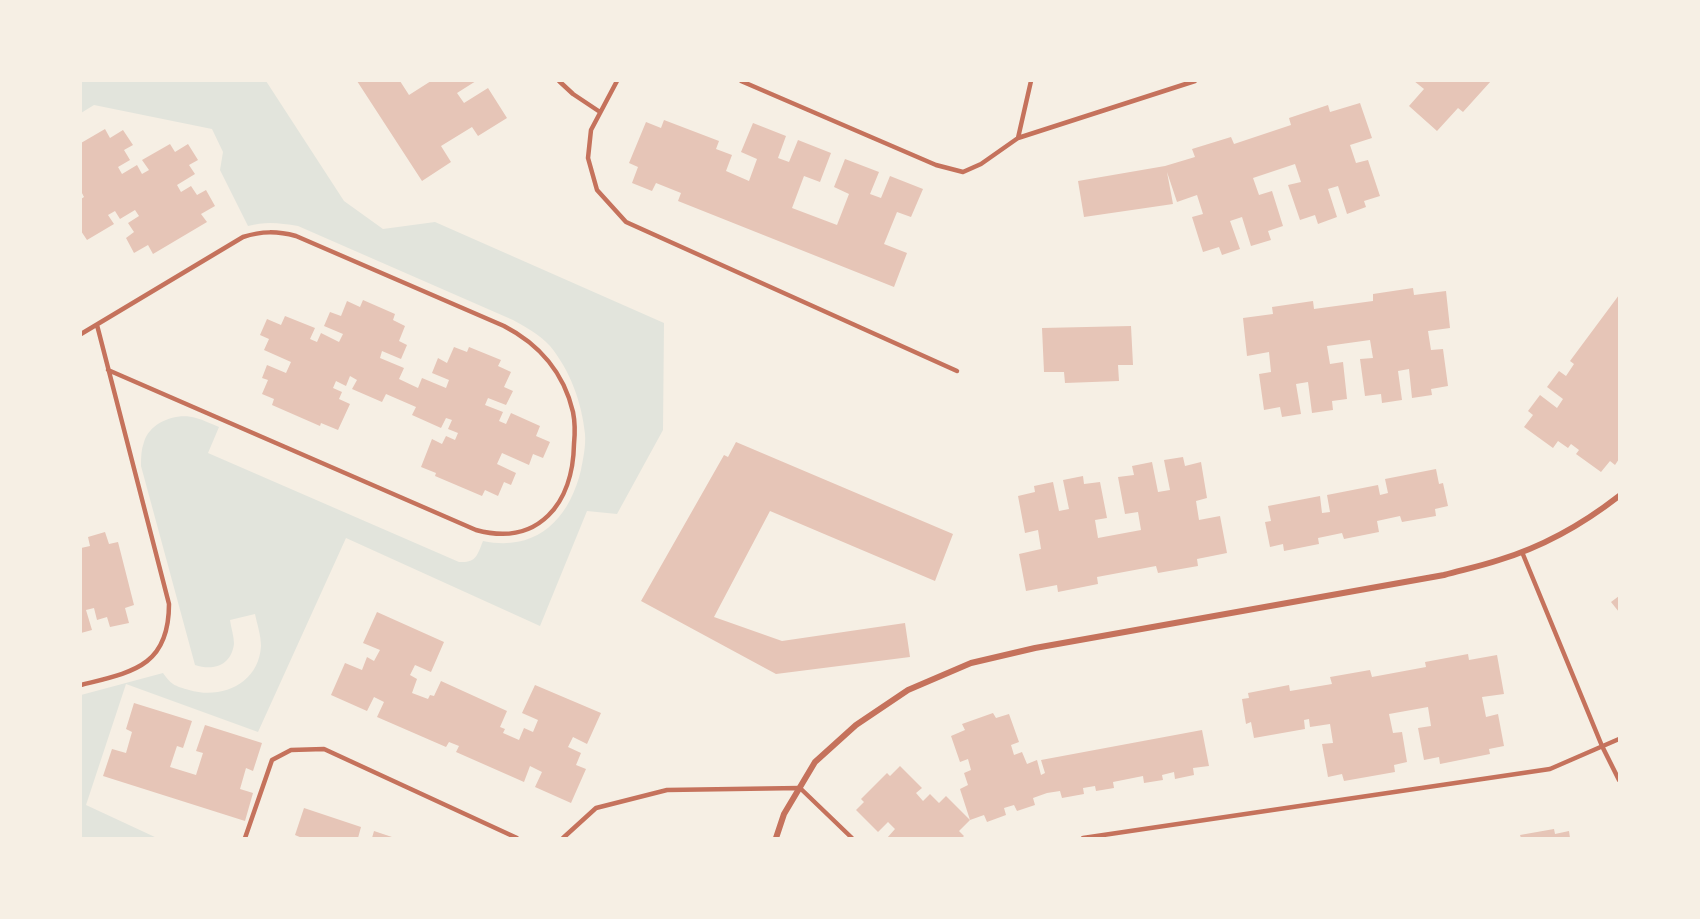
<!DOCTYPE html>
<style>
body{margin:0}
#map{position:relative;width:1700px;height:919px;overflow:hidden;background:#f6efe4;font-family:Roboto,sans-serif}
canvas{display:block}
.frame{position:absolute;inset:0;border:82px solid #f6efe4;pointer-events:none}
</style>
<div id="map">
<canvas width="1700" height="919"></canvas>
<div class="frame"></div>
</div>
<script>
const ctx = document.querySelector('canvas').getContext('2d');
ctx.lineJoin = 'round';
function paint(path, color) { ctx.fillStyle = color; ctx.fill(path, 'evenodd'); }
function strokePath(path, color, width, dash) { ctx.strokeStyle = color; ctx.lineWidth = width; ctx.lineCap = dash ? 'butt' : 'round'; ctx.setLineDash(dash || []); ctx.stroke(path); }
const green = new Path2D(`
 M 81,81 L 266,81 L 344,201 L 383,229 L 435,222 L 664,323 L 663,430 L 617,514 L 587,511 L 540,626 L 346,538 L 258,732 L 126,684 L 86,805 L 157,838 L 81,838 L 81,695 L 163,673 C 172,686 176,686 189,690 C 222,700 259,683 261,646 C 261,635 257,624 255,614 L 230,620 C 231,628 234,636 234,644 C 231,666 213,671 195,665 L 141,466 C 141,458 141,450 144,442 C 150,422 177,412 196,418 C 204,420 211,424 219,427 L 208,453 L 459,562 C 476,563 477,556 483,541 C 536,552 569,520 581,470 C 583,459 586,446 585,434 C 582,403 570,370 550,346 C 540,335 526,327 513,320 L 298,226 C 280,223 266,221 248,226 L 220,170 L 223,152 L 212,129 L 94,105 L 81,113 Z`);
const building = new Path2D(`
 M 357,81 L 400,81 L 409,95 L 431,81 L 476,81 L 457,93 L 464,103 L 488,88 L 507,118 L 478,136 L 472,127 L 441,146 L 451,162 L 422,181 Z
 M 1414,81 L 1491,81 L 1463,112 L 1458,108 L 1437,131 L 1409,106 L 1424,89 Z
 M 1360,103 L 1372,138 L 1350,145 L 1356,163 L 1368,160 L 1380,196 L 1364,201 L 1366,207 L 1347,214 L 1338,186 L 1328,189 L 1337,217 L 1318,224 L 1315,215 L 1300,220 L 1288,185 L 1301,182 L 1295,164 L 1253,178 L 1259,195 L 1272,191 L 1283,226 L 1268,231 L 1271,240 L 1251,246 L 1242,217 L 1230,221 L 1240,249 L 1222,255 L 1219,247 L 1203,252 L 1192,217 L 1203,214 L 1197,195 L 1177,202 L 1167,172 L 1173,204 L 1084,217 L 1078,181 L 1165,166 L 1195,157 L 1192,149 L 1231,137 L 1234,144 L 1291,125 L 1289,118 L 1328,105 L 1330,112 Z
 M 664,120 L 719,141 L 716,149 L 732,155 L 726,171 L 749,181 L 757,159 L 741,152 L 753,123 L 786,136 L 778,158 L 789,162 L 798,140 L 831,153 L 820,182 L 804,176 L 792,208 L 837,225 L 849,194 L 834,187 L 845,159 L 879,172 L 870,194 L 881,198 L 890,176 L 923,189 L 911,217 L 897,212 L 884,244 L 907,253 L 894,287 L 678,201 L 681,193 L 656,183 L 652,191 L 632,183 L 638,167 L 629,163 L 646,122 L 661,128 Z
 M 105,129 L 110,138 L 123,130 L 133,145 L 124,150 L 130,160 L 118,167 L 122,174 L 137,165 L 142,174 L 149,170 L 142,160 L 170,144 L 175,152 L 188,144 L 198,160 L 189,165 L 195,174 L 177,185 L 181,192 L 191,186 L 197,195 L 206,190 L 215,206 L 201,214 L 207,222 L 153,254 L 148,245 L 134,253 L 126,238 L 134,232 L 128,223 L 139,216 L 135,210 L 120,219 L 115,211 L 108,215 L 114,224 L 87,240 L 81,231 L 81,199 L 84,197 L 81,191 L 81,143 Z
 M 1413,288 L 1414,295 L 1446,291 L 1450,328 L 1428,331 L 1431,350 L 1443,349 L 1448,386 L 1431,389 L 1432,395 L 1412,398 L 1409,369 L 1398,371 L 1402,400 L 1382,403 L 1381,394 L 1365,396 L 1360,359 L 1373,358 L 1370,340 L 1327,346 L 1330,364 L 1343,362 L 1347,399 L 1332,401 L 1333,410 L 1312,413 L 1308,382 L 1296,384 L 1301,414 L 1282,417 L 1280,407 L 1264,410 L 1259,374 L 1271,372 L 1269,352 L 1247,356 L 1243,318 L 1273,314 L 1272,307 L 1313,301 L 1314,309 L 1373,301 L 1373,294 Z
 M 1619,295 L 1619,459 L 1615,465 L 1610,461 L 1601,472 L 1576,454 L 1579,450 L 1571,444 L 1568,448 L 1558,441 L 1553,448 L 1524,427 L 1533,415 L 1528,411 L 1540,395 L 1557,408 L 1563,399 L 1547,387 L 1559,371 L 1566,376 L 1574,364 L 1570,361 Z
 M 363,300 L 395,314 L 393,320 L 405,326 L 399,341 L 407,345 L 401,359 L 382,351 L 380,358 L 404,368 L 399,379 L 418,388 L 422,378 L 446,388 L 449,380 L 432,373 L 438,358 L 447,363 L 454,347 L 467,352 L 469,347 L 501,360 L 498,366 L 511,372 L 504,387 L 513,391 L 506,405 L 488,398 L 485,405 L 503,412 L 499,421 L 506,424 L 511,413 L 540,426 L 536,436 L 550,442 L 543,458 L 533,454 L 529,465 L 502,453 L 497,464 L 516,473 L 511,485 L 504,482 L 498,496 L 485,490 L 482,496 L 435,476 L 436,473 L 421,467 L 432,439 L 442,444 L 446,436 L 455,440 L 458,433 L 448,429 L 452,420 L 446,418 L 441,428 L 412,415 L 416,407 L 386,394 L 382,402 L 352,389 L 357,380 L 350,376 L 346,386 L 336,381 L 333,388 L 342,392 L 339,399 L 350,404 L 338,430 L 321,423 L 320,426 L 272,405 L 274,399 L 262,394 L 268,380 L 262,378 L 267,365 L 286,373 L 291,362 L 264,350 L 269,339 L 260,335 L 267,319 L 281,325 L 285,316 L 315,328 L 310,339 L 317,342 L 321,333 L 339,342 L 343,334 L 324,326 L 330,312 L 341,316 L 347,301 L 360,307 Z
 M 1131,326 L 1133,365 L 1118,365 L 1119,381 L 1065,383 L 1064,372 L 1044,372 L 1042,328 Z
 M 736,442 L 953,534 L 935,581 L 770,511 L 714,617 L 782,641 L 905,623 L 910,657 L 776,674 L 641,601 L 724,455 L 728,457 Z
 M 1183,457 L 1185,466 L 1201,462 L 1207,498 L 1196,501 L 1199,520 L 1220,516 L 1227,553 L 1197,559 L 1198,566 L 1158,573 L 1156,566 L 1097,577 L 1098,584 L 1058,592 L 1057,585 L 1026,591 L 1019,554 L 1041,549 L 1038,530 L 1025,533 L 1018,496 L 1035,492 L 1034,486 L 1053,482 L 1059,511 L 1069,509 L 1063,480 L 1083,476 L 1084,484 L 1100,482 L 1107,518 L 1095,520 L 1098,538 L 1141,530 L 1138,512 L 1125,514 L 1118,477 L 1134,475 L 1132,466 L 1152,462 L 1158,492 L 1170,490 L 1164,460 Z
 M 1436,469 L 1439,484 L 1443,483 L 1448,506 L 1435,509 L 1436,516 L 1402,522 L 1400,516 L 1377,521 L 1379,532 L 1344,539 L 1342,533 L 1318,538 L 1319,544 L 1284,551 L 1283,544 L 1270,547 L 1265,522 L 1271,521 L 1268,506 L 1320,496 L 1322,513 L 1330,512 L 1327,495 L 1378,485 L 1380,495 L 1388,493 L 1385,479 Z
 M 105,532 L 109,544 L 118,542 L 134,605 L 125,608 L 129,623 L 110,627 L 107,617 L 97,620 L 94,608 L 86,610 L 92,630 L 81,633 L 81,548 L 90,546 L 88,537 Z
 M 1619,596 L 1619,612 L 1611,602 Z
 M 377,612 L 444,642 L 431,672 L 415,665 L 410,675 L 417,679 L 412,693 L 428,699 L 430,695 L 434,696 L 441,681 L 507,711 L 500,727 L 505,729 L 503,733 L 519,740 L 524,728 L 533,732 L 538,720 L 522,713 L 535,685 L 601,713 L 587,744 L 573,737 L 568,747 L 581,753 L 576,765 L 586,769 L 571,803 L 535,787 L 542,772 L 530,766 L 524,782 L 456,752 L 459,746 L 449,742 L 446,747 L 377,717 L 384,702 L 374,697 L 367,711 L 331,695 L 345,663 L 362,670 L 367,657 L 374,661 L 380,650 L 363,643 Z
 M 1468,654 L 1469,660 L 1497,655 L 1504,694 L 1482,697 L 1486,717 L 1498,714 L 1504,746 L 1489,749 L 1490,754 L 1440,764 L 1439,757 L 1424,760 L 1418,728 L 1431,726 L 1428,707 L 1389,714 L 1393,733 L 1402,732 L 1407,762 L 1394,765 L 1395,772 L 1344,781 L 1342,774 L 1328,777 L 1322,744 L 1333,743 L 1330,724 L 1310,727 L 1309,719 L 1304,720 L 1305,729 L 1254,738 L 1251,722 L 1246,724 L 1242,699 L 1249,698 L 1248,693 L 1289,685 L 1290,691 L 1332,684 L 1330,677 L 1370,670 L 1372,677 L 1426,667 L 1425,662 Z
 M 134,703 L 192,721 L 183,748 L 177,746 L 170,767 L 196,775 L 203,753 L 196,751 L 205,725 L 262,743 L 253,771 L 246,768 L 240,789 L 253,793 L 245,821 L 103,776 L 112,749 L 126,753 L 132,732 L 126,729 Z
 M 993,713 L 996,718 L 1009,714 L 1019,742 L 1011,745 L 1014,755 L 1022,752 L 1027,764 L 1037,760 L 1041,775 L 1045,773 L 1041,760 L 1202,730 L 1209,766 L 1193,768 L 1194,775 L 1175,779 L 1174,772 L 1162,775 L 1163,780 L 1144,783 L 1143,776 L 1113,782 L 1114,788 L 1096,791 L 1095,786 L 1083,788 L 1084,794 L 1062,798 L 1060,791 L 1047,793 L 1033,798 L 1035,805 L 1017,811 L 1014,805 L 1004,808 L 1006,815 L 987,822 L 984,815 L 970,820 L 960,789 L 968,785 L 964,773 L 971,770 L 968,759 L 960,762 L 951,736 L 965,730 L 962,724 Z
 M 900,766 L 922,788 L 916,793 L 923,801 L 930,794 L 939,803 L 946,796 L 970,820 L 959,831 L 964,836 L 962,838 L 887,838 L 895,829 L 888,822 L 878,832 L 856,810 L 864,802 L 861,799 L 887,773 L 890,776 Z
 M 304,808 L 361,827 L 358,838 L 302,838 L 295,835 Z
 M 1554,829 L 1555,834 L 1569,831 L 1570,838 L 1521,838 L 1520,835 Z
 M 374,831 L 395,838 L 372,838 Z`);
const service = new Path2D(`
 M 559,81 L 573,94 L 600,112
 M 617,81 L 591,130 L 588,158 L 597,190 L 626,222 L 957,371
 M 741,81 L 936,165 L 963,172 L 981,164 L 1018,138 L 1195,81
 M 1018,138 L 1031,81
 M 81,334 L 243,237 C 262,231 277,231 296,236 L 504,326 C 539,344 564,373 573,412 C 575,422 575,434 574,444 C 573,503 539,547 476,530 L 108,370
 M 1522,552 L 1602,746 L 1619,780
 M 81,685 C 132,672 169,667 169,604 L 97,325
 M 245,838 L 272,760 L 291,750 L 324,749 L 517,838
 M 563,838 L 596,808 L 667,790 L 800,788 L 852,838
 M 1083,838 L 1550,769 L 1619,739`);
const minor = new Path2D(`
 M 776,838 L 784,814 L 815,762 L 856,725 L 908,690 L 971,663 L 1035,648 L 1444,575 C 1462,570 1481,566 1499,560 C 1542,547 1583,524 1619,496`);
paint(green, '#e2e4dc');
paint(building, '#e6c5b7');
strokePath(service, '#c5725c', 4.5);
strokePath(minor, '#c5725c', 6);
</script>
